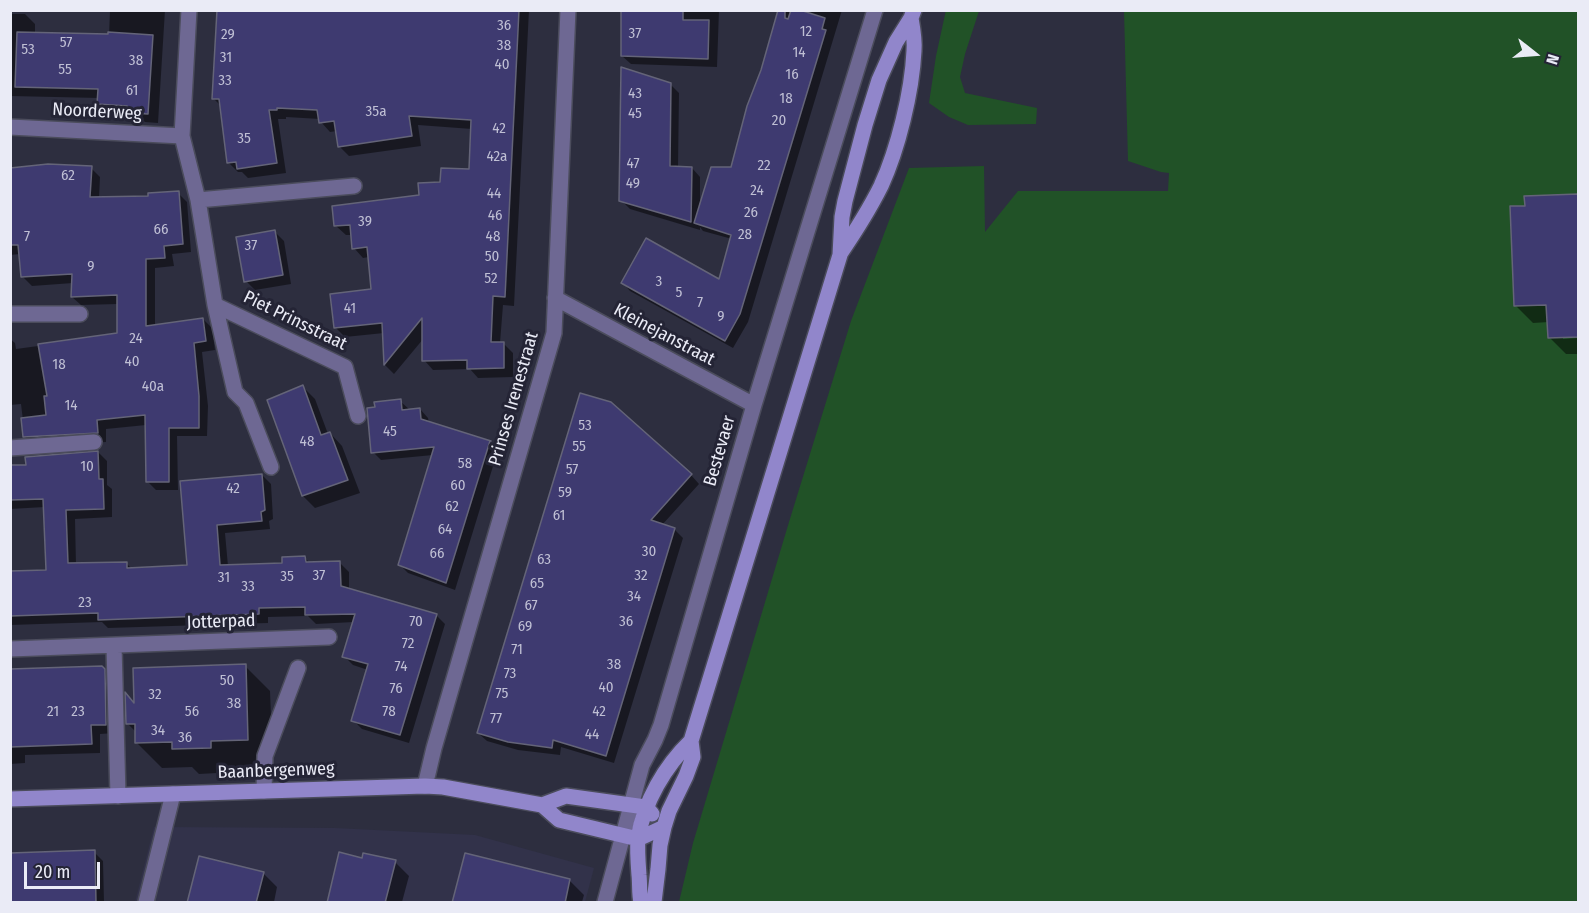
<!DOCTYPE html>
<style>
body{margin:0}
#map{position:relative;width:1589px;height:913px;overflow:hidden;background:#2d2e3f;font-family:"Fira Sans Condensed",sans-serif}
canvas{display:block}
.frame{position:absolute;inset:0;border:12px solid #eaebf6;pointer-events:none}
.north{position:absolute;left:1505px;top:24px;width:60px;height:60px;-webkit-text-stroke:4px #242435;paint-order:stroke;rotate:107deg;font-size:16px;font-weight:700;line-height:24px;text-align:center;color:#eaebf6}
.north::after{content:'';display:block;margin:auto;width:21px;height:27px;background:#eaebf6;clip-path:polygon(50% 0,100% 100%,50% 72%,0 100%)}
.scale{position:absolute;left:24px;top:862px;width:76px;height:27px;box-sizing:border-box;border:3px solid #eaebf6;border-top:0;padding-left:8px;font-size:18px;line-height:21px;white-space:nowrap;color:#eaebf6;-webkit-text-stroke:4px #242435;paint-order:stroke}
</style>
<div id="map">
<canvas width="1589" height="913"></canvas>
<div class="frame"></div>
<div class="north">N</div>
<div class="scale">20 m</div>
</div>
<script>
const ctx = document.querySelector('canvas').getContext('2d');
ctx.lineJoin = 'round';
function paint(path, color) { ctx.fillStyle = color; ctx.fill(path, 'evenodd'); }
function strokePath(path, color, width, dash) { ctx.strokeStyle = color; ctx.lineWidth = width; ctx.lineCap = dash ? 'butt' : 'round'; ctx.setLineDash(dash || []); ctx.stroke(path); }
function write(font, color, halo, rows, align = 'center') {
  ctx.font = font + ' "Fira Sans Condensed",sans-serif'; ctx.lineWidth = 6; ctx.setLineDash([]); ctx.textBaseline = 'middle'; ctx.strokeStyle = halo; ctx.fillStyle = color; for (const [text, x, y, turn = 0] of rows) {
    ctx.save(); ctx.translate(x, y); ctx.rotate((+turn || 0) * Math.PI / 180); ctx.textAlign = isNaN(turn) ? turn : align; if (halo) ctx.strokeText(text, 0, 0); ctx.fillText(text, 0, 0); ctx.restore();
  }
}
const built = new Path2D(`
 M 154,827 L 335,828 L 475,835 L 594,868 L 585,902 L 135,902 Z`);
const green = new Path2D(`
 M 946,10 L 979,11 L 965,54 L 960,77 L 965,93 L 1037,108 L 1036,124 L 968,125 L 949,117 L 929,103 L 936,56 Z
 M 1124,11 L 1578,11 L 1578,902 L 679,902 L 693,843 L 789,522 L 851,321 L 909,168 L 984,166 L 985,232 L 1018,191 L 1168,191 L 1169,173 L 1161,172 L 1128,161 Z`);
const shadow = new Path2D(`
 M 110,10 L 165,10 L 158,123 L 145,122 L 138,116 L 109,114 L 98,104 L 99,98 L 10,96 L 10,14 L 25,14 L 35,24 L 35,34 L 109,36 Z
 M 218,10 L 529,10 L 514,306 L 503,305 L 500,343 L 503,343 L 513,353 L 513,377 L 478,378 L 470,369 L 433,370 L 424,360 L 424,338 L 394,374 L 385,365 L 384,333 L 345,337 L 335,327 L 373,290 L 369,257 L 363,258 L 354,248 L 352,235 L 346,235 L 336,226 L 420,197 L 442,183 L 470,171 L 472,129 L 418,125 L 421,146 L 349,156 L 339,146 L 337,131 L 330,132 L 321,122 L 320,119 L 286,117 L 286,119 L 278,119 L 286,173 L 248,178 L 242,172 L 238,172 L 228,162 L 221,106 L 213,98 Z
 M 623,10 L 719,10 L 717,67 L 631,64 L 622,56 Z
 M 780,10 L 842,10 L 748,322 L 733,348 L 630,291 L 623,283 L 720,281 L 732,239 L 703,231 L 700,227 L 700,230 L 630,209 L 621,200 L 670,84 L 679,93 L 678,168 L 692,168 L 700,177 L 700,204 L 732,168 Z
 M 91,168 L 100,177 L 99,198 L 150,197 L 178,193 L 187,202 L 191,252 L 172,254 L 174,266 L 155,268 L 155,326 L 203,319 L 212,328 L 215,350 L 202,352 L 208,406 L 207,436 L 177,436 L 178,490 L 156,490 L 147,481 L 146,425 L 106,429 L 106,442 L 34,446 L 25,437 L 21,404 L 10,405 L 10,339 L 15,343 L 16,349 L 119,335 L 118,304 L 81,305 L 72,297 L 73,283 L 32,286 L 23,277 L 20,254 L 10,255 L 10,170 Z
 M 1578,195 L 1578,335 L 1563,336 L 1563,339 L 1578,338 L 1578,354 L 1566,354 L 1549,337 L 1549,322 L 1533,323 L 1516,306 L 1526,207 L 1526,197 Z
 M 275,232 L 284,241 L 291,284 L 255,290 L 246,281 Z
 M 303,387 L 315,399 L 328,434 L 330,433 L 342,446 L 360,493 L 315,508 L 303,496 Z
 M 581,394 L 691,475 L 699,484 L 662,525 L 674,529 L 683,538 L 614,763 L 561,747 L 560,755 L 518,750 L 487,741 L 478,733 Z
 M 400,401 L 410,410 L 420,409 L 428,418 L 429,423 L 490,442 L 498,450 L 455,590 L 408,573 L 400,565 L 433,455 L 381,460 L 373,452 Z
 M 98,452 L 107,461 L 107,485 L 112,489 L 112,517 L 75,519 L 76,565 L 126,563 L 132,569 L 189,567 L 182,483 L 262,475 L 271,484 L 273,519 L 269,521 L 270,529 L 225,533 L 228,566 L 284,564 L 305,558 L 311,564 L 340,563 L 349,572 L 349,590 L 436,615 L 445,624 L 409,743 L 362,729 L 353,720 L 368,670 L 353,665 L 344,656 L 354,622 L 316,624 L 308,616 L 268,617 L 268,623 L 108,628 L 102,622 L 10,625 L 10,572 L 47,571 L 45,507 L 10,509 L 10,467 L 28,466 Z
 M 245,666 L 270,691 L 273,765 L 236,766 L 236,772 L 199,774 L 192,767 L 162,768 L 137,743 L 137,733 L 127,723 L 136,705 Z
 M 102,668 L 113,680 L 115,733 L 100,734 L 100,753 L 25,755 L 25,763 L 10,764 L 10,671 Z
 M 94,852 L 103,861 L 104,902 L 10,902 Z
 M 466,855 L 570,881 L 584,895 L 582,902 L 454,902 Z
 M 363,860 L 395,862 L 409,876 L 402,902 L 328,902 Z
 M 263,873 L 277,887 L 274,902 L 189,902 Z`);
const building = new Path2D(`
 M 217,10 L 519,10 L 505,297 L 493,296 L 491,342 L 504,342 L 504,368 L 467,369 L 467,360 L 422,361 L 422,318 L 384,365 L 382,323 L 334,328 L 330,294 L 371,289 L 367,247 L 352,249 L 350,225 L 334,226 L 332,206 L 419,195 L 418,183 L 440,182 L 441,168 L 469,169 L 471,120 L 409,116 L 412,136 L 338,147 L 334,121 L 319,123 L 317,110 L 277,108 L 277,110 L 269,110 L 277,163 L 237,169 L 236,162 L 227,163 L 219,99 L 212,99 Z
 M 621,10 L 683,10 L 683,20 L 709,20 L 708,59 L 621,56 Z
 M 778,10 L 785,10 L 785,18 L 788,19 L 791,10 L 800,10 L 825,18 L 822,29 L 826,30 L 740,314 L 725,341 L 621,283 L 646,238 L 719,279 L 731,235 L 694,223 L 711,167 L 731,167 L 747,106 L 761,70 Z
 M 17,32 L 108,34 L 108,32 L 153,35 L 148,114 L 133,113 L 127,106 L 97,104 L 98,89 L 15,87 Z
 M 621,67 L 671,83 L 670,166 L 692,167 L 691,222 L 619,201 Z
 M 48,164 L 92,166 L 90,197 L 148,196 L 148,193 L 179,191 L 183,244 L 164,246 L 165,258 L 146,259 L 146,326 L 203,318 L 206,341 L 194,343 L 199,396 L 199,428 L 169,428 L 169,482 L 146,482 L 145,415 L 97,420 L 98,433 L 23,437 L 21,418 L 46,415 L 44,396 L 47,396 L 38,344 L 117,333 L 117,295 L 71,297 L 72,274 L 21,277 L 18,245 L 10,245 L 10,168 Z
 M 1578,194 L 1578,337 L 1548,338 L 1546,305 L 1514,306 L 1510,206 L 1525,206 L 1524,196 Z
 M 275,230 L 283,275 L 244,282 L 236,237 Z
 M 303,385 L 321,435 L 330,432 L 348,480 L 302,496 L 267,400 Z
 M 580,393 L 611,402 L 692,474 L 651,520 L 675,528 L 606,756 L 553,740 L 552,748 L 508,742 L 477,733 Z
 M 401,399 L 402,410 L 420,408 L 421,419 L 491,441 L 490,441 L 446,583 L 398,565 L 434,447 L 371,453 L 367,408 L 375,407 L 374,402 Z
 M 98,451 L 99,479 L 103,479 L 104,509 L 66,510 L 68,563 L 127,562 L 127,568 L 187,565 L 180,481 L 262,474 L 265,510 L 261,512 L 262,521 L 217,525 L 220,565 L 282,563 L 282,557 L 305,556 L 306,562 L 340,561 L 341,586 L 437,614 L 400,735 L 351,721 L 368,664 L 342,657 L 355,614 L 305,615 L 305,607 L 259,608 L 259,614 L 98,620 L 98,613 L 10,616 L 10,571 L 46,570 L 43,499 L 10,500 L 10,465 L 26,465 L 25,457 Z
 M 246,664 L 248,740 L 211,741 L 211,748 L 172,749 L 172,742 L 135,743 L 135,724 L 126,724 L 125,692 L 134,703 L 133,668 Z
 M 102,666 L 105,669 L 106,725 L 91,725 L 92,744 L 10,747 L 10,669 Z
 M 95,850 L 96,903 L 10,903 L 10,853 Z
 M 339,852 L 362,858 L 363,853 L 396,860 L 385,903 L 327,903 Z
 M 465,853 L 570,879 L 565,903 L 452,903 Z
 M 199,856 L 264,872 L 256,903 L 187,903 Z`);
const street = new Path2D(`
 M 189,10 L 182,136 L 198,200 L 215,305 L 345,367 L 358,416
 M 10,127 L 182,136
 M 198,200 L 354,186
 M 555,298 L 754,405
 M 215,305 L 235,392 L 246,403 L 271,467
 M 10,314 L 80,314
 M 10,448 L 94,442
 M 114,646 L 118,796
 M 10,649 L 329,637
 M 425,786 L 434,748 L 554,333 L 568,10
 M 264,791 L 265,756 L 298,668
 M 146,902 L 173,794
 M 605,902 L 642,765 L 655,740 L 661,725 L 754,405 L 875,10`);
const secondary = new Path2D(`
 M 840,254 C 855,232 869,210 881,186 C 898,149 912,92 914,51 C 915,40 913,29 911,18
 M 10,799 L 425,786 L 443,787 L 542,805 L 559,820 L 638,839 L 664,827
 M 542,805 L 566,796 L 638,806 L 646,807 L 652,814
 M 641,902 C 639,894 640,884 639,875 C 638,862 637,850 638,838 C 644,802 665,766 691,741
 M 654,902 L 658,869 L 660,845 L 664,827 L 669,811 L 686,776 L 693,757 L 691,741 L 840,255 L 842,217 L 845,201 L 865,125 L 879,80 L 896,42 L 911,18 L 914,10`);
const numberNames = [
 ["36",504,26],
 ["12",806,32],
 ["37",635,34],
 ["29",228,35],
 ["57",66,43],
 ["38",504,46],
 ["53",28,50],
 ["14",799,53],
 ["31",226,58],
 ["38",136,61],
 ["40",502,65],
 ["55",65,70],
 ["16",792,75],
 ["33",225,81],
 ["61",132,91],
 ["43",635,94],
 ["18",786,99],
 ["35a",376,112],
 ["45",635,114],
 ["20",779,121],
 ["42",499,129],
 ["35",244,139],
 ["42a",497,157],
 ["47",633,164],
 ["22",764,166],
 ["62",68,176],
 ["49",633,184],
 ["24",757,191],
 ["44",494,194],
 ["26",751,213],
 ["46",495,216],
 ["39",365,222],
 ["66",161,230],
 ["28",745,235],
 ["7",27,237],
 ["48",493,237],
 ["37",251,246],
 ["50",492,257],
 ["9",91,267],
 ["52",491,279],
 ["3",659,282],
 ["5",679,293],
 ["7",700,303],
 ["41",350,309],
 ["9",721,317],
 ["24",136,339],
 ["40",132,362],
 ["18",59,365],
 ["40a",153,387],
 ["14",71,406],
 ["53",585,426],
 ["45",390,432],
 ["48",307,442],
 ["55",579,447],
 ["58",465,464],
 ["10",87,467],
 ["57",572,470],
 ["60",458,486],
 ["42",233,489],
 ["59",565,493],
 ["62",452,507],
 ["61",559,516],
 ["64",445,530],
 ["30",649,552],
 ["66",437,554],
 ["63",544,560],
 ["37",319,576],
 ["32",641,576],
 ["35",287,577],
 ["31",224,578],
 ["65",537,584],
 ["33",248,587],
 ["34",634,597],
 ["23",85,603],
 ["67",531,606],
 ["70",416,622],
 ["36",626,622],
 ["69",525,627],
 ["72",408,644],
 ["71",517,650],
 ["38",614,665],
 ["74",401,667],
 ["73",510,674],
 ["50",227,681],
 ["40",606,688],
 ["76",396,689],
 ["75",502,694],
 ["32",155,695],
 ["38",234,704],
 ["21",53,712],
 ["23",78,712],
 ["56",192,712],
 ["78",389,712],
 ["42",599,712],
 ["77",496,719],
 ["34",158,731],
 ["44",592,735],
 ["36",185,738]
];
const streetNames = [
 ["Noorderweg",97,112,3],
 ["Piet Prinsstraat",295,321,26],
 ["Kleinejanstraat",664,335,28],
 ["Prinses Irenestraat",514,399,-74],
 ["Bestevaer",720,451,-74],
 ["Jotterpad",221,622,-2],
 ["Baanbergenweg",276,771,-2]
];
paint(built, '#32324a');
paint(green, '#215227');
paint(shadow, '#0007');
paint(building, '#3e3a70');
strokePath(building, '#646478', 1.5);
strokePath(street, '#4b4c5c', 18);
strokePath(secondary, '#4b4c5c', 18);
strokePath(street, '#6e6893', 15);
strokePath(secondary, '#9186cb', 15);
write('15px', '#bfbfd4', null, numberNames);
write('18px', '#eaebf6', '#242435', streetNames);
</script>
